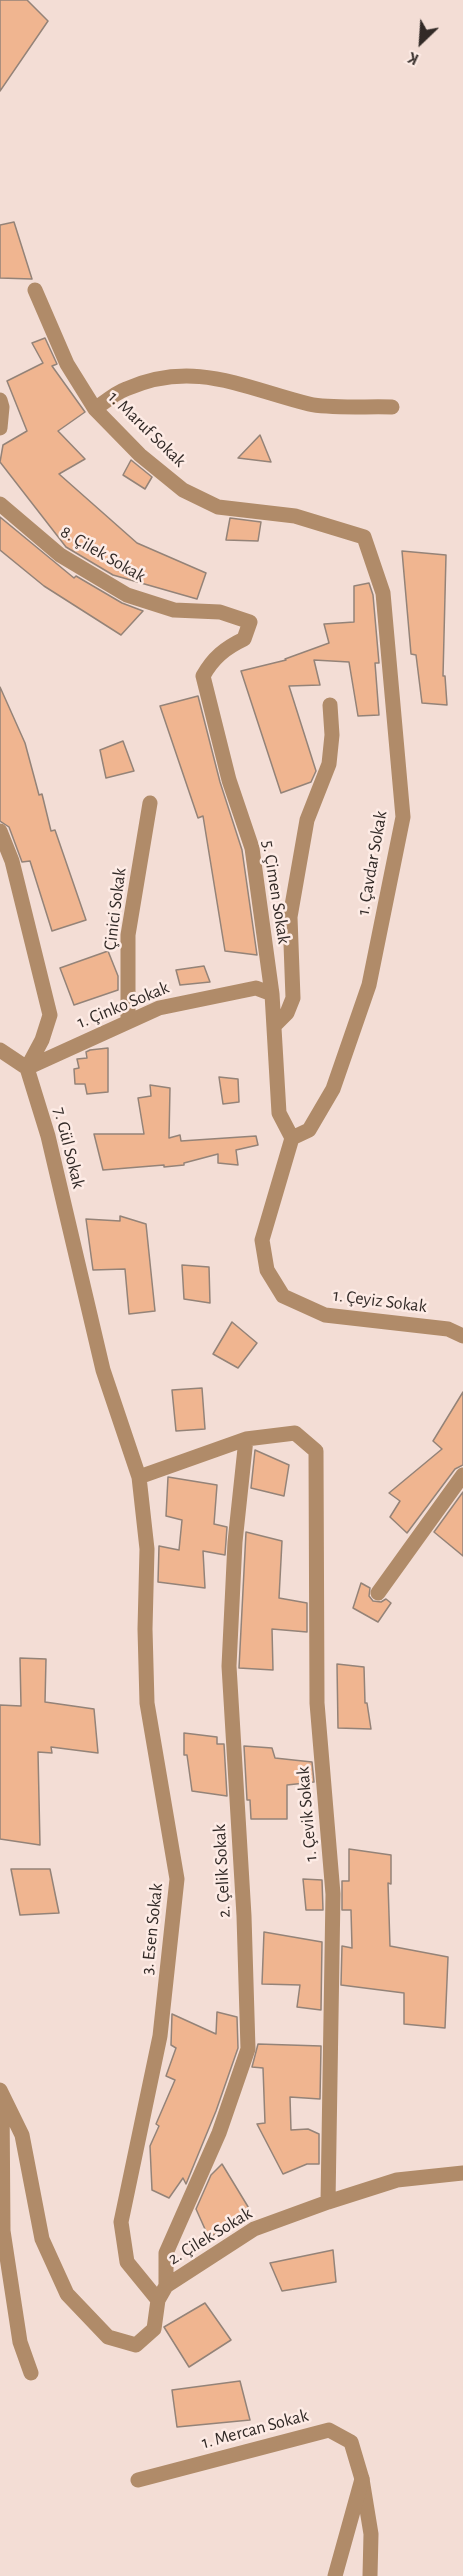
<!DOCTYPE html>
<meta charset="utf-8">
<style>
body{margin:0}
#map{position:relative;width:463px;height:2576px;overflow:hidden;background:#f3ddd5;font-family:"Alegreya Sans",sans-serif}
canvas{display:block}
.north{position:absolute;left:391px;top:12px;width:60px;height:60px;-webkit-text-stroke:4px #fdebe5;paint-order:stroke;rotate:205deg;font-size:16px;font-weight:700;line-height:24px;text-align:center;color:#322a27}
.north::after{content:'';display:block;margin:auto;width:21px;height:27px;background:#322a27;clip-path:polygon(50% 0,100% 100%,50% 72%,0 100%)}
</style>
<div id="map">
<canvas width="463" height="2576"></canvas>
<div class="north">K</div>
</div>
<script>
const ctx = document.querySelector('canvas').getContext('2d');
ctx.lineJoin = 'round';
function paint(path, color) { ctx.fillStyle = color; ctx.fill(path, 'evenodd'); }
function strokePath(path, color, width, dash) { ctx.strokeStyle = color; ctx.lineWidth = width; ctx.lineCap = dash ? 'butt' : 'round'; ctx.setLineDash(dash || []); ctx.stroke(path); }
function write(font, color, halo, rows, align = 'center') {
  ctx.font = font + ' "Alegreya Sans",sans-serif'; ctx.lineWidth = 5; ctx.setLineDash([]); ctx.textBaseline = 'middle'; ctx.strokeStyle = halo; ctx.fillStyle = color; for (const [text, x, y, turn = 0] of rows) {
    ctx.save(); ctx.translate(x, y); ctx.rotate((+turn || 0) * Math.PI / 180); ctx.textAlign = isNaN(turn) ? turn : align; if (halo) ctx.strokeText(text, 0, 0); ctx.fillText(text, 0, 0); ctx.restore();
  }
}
const building = new Path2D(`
 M 0,0 L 27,0 L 48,21 L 0,91 Z
 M 14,222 L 32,279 L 0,278 L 0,225 Z
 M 45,338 L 57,364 L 52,366 L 85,412 L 58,431 L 85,459 L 59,474 L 137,543 L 206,573 L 197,599 L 113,575 L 66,547 L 0,462 L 3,445 L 27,431 L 7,381 L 43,363 L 32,343 Z
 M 260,435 L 271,462 L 238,458 Z
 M 131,460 L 152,477 L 145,489 L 123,475 Z
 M 0,517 L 74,578 L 76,576 L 122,603 L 143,611 L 121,635 L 44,586 L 0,550 Z
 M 230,518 L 261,522 L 258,541 L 226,540 Z
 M 402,551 L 446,555 L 443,676 L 445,676 L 447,705 L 422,703 L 416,655 L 411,654 Z
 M 369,583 L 373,595 L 379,663 L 375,663 L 379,715 L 358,716 L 349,662 L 314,660 L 320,685 L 289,686 L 316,771 L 311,782 L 281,793 L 241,671 L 286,660 L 285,659 L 329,643 L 324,624 L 354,622 L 354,586 Z
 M 0,687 L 25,743 L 39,795 L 42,794 L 51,831 L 55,830 L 86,920 L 52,931 L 30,861 L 22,862 L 9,827 L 0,821 Z
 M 198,696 L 220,782 L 242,850 L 257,955 L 225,951 L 203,816 L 198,818 L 160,706 Z
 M 123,741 L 134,771 L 106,778 L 100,750 Z
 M 108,951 L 118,976 L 118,990 L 74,1005 L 60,968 Z
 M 204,966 L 210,982 L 180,985 L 176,970 Z
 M 108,1048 L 108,1092 L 87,1094 L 85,1084 L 75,1084 L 74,1069 L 79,1068 L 77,1059 L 87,1058 L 86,1052 L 90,1050 Z
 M 219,1077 L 238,1079 L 239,1102 L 223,1104 Z
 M 150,1085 L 170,1088 L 169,1138 L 180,1135 L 181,1141 L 256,1136 L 258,1145 L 236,1150 L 238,1165 L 218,1163 L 218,1154 L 184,1163 L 184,1165 L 164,1167 L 164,1165 L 103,1170 L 94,1134 L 144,1134 L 138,1098 L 151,1096 Z
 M 120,1216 L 146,1224 L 155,1311 L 129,1314 L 125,1269 L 93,1270 L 86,1219 L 120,1221 Z
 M 182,1265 L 209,1267 L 210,1303 L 184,1299 Z
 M 232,1322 L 257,1343 L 238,1368 L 213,1354 Z
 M 202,1388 L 205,1429 L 176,1431 L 172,1390 Z
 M 463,1392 L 463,1465 L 455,1469 L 407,1533 L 390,1517 L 400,1501 L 389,1493 L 442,1449 L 433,1441 Z
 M 255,1450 L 289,1465 L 284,1496 L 251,1488 Z
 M 168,1477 L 217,1485 L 214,1524 L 227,1527 L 225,1555 L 203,1551 L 205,1588 L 158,1582 L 159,1546 L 179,1550 L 182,1520 L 166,1516 Z
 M 463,1492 L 463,1556 L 434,1532 Z
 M 246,1532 L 282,1541 L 279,1598 L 307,1603 L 307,1632 L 272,1629 L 273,1670 L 239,1668 Z
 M 361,1583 L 370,1588 L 369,1596 L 373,1601 L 381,1602 L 386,1599 L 391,1603 L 378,1622 L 353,1608 Z
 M 20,1658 L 46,1659 L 45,1702 L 94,1709 L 98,1753 L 51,1747 L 52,1753 L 38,1752 L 40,1845 L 0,1839 L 0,1705 L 21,1706 Z
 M 337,1664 L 364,1667 L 365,1703 L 367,1703 L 371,1729 L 338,1728 Z
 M 184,1733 L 217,1737 L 217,1744 L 224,1744 L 227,1796 L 192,1791 L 187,1755 L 184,1755 Z
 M 244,1746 L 272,1748 L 275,1758 L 312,1762 L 314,1782 L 287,1785 L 287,1819 L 251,1819 L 250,1800 L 247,1800 Z
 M 349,1849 L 391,1855 L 391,1884 L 388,1883 L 390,1946 L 448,1957 L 445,2028 L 404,2024 L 404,1993 L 341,1985 L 342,1946 L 352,1948 L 351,1910 L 342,1910 L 342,1881 L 349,1881 Z
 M 11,1869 L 50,1869 L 59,1913 L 20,1915 Z
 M 303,1879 L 322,1880 L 323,1910 L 306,1910 Z
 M 264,1932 L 322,1942 L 321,2010 L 297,2007 L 300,1985 L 262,1984 Z
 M 217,2012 L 237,2017 L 238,2048 L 216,2111 L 186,2184 L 183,2178 L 169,2198 L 152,2190 L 150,2146 L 159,2126 L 156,2124 L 175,2080 L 166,2076 L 176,2048 L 171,2045 L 172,2014 L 216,2034 Z
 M 258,2044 L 321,2046 L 320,2099 L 290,2097 L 291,2130 L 308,2129 L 319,2134 L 319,2164 L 307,2164 L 283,2174 L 257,2124 L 265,2123 L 263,2068 L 252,2067 Z
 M 222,2164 L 250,2210 L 209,2238 L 196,2209 L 211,2175 Z
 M 333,2250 L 336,2282 L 282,2291 L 270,2263 Z
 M 205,2303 L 231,2340 L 189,2367 L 164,2327 Z
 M 240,2381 L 250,2420 L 177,2427 L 172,2390 Z`);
const minor = new Path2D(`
 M 35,290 L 67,364 L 95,409 L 140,455 L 183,490 L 218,507 L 295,516 L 364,537 L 383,593 L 403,817 L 369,985 L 333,1089 L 309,1130 L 292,1138
 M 0,400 L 2,407 L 0,428
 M 95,409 C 105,402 115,393 126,389 C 194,359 244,388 309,404 C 331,409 368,406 392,407
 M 0,504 L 60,555 L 127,595 L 174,610 L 220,612 L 250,622 L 244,639 C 225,648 213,658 203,676 L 229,780 L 252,848 L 272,994 L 279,1113 L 292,1138
 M 0,831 L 12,861 L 50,1015 L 42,1040 L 27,1068 L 48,1136 L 103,1370 L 139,1477 L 147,1549 L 145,1629 L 147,1703 L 177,1879 L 160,2036 L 121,2222 L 127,2262 L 158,2300
 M 128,1020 L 128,935 L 150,803
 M 274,1026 L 287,1013 L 293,998 L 290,917 L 307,820 L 329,764 L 332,735 L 330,705
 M 0,1050 L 27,1068 L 159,1008 L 256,988 L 272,994
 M 292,1138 L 262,1240 L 267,1270 L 283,1296 L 325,1315 L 448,1329 L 463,1336
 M 139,1477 L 246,1439 L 295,1433 L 316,1451 L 317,1703 L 333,1894 L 328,2202
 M 378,1593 L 463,1475
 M 0,2090 L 22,2135 L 42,2239 L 67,2294 L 108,2337 L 136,2345 L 154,2329 L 158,2300 L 166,2286 L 254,2229 L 328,2202 L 397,2180 L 463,2173
 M 2,2098 L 3,2231 L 20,2342 L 31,2373
 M 166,2286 L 166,2253 L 219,2133 L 248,2049 L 244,1916 L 229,1666 L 235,1542 L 246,1439
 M 138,2480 L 329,2430 L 351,2442 L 362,2479 L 371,2534 L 370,2576`);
const tertiary = new Path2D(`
 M 335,2576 L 362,2479`);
const streetNames = [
 ["1. Maruf Sokak",147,429,44],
 ["8. Çilek Sokak",103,554,30],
 ["1. Çavdar Sokak",372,863,-80],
 ["5. Çimen Sokak",276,892,81],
 ["Çinici Sokak",115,909,-83],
 ["1. Çinko Sokak",123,1005,-22],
 ["7. Gül Sokak",69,1148,76],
 ["1. Çeyiz Sokak",380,1301,7],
 ["1. Çevik Sokak",307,1814,-95],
 ["2. Çelik Sokak",222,1871,-93],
 ["3. Esen Sokak",152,1929,-84],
 ["2. Çilek Sokak",210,2236,-31],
 ["1. Mercan Sokak",255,2429,-15]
];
paint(building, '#f0b590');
strokePath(building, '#948378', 1.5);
strokePath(minor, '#b08b69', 15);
strokePath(tertiary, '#b08b69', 15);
write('18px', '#322a27', '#fdebe5', streetNames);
</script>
